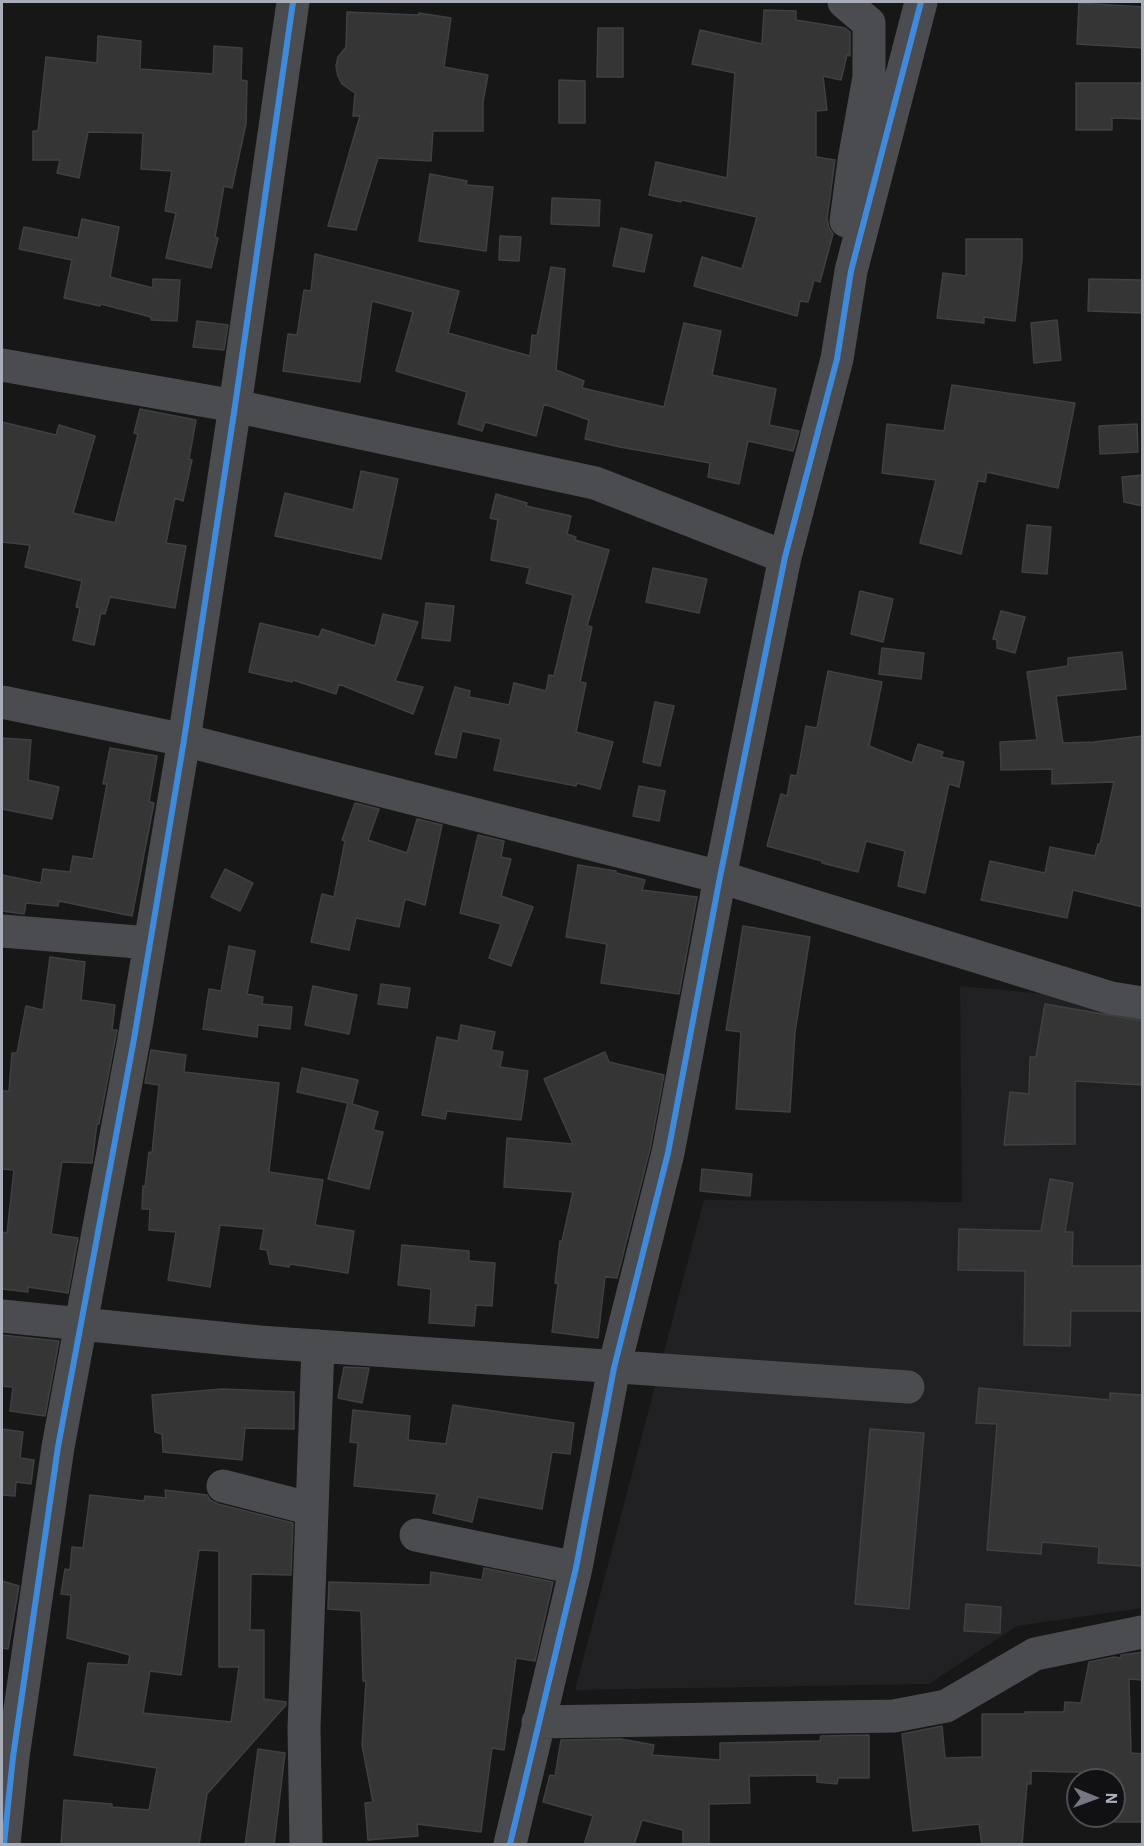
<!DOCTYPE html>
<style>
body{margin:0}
#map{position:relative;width:1144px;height:1846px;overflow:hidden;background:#171717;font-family:"IBM Plex Sans",sans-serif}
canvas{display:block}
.frame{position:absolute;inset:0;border:3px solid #a8adb8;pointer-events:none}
.north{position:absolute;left:1066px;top:1768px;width:60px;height:60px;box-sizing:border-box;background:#111113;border:2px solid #4d4f55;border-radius:50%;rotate:91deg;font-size:16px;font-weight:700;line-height:24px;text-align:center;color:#a8adb8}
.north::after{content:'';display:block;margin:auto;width:21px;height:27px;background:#757880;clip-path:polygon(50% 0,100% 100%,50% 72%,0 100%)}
</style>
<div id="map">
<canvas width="1144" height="1846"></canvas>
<div class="frame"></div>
<div class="north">N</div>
</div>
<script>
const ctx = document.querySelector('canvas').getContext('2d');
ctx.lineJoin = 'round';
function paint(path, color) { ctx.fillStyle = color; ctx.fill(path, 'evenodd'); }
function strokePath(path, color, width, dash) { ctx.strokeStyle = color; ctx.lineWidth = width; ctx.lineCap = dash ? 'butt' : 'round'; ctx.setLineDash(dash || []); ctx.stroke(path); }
const built = new Path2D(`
 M 960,986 L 1142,1003 L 1142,1608 L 1017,1626 L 929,1684 L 575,1690 L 704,1200 L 962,1202 Z`);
const building = new Path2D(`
 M 1079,3 L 1143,7 L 1143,48 L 1077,44 Z
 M 764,10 L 796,11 L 796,20 L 845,28 L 850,32 L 850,56 L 847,55 L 841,80 L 823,76 L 827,110 L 816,111 L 816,157 L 835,160 L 827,219 L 829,228 L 833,234 L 820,282 L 814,280 L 808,302 L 800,301 L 797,316 L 694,286 L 702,257 L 742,269 L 757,217 L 682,200 L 681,202 L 649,195 L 656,162 L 727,178 L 735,73 L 692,64 L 700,30 L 762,44 Z
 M 347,12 L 418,15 L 419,13 L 451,18 L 444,67 L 488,75 L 483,102 L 483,131 L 433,131 L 431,161 L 378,158 L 356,230 L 328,226 L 360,116 L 353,116 L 355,93 L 342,84 L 338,76 L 336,66 L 338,57 L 346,47 Z
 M 598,28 L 623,28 L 623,77 L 597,77 Z
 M 98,36 L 141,41 L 140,69 L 213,74 L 214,46 L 242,48 L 241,80 L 247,81 L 246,124 L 232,188 L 224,186 L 215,237 L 218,238 L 211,268 L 166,258 L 176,213 L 165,211 L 172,171 L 141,169 L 143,133 L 88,132 L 79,178 L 57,173 L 60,160 L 33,160 L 33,131 L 38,131 L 46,57 L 97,63 Z
 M 559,80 L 585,81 L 585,123 L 559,123 Z
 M 1076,83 L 1143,83 L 1143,119 L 1112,118 L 1112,130 L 1076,130 Z
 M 430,174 L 467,181 L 466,185 L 493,187 L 486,251 L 419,241 Z
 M 552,198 L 600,200 L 599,226 L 551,224 Z
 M 82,219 L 119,227 L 110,277 L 153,288 L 153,279 L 180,280 L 177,321 L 151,320 L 151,317 L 101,304 L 100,306 L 64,298 L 72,260 L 19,249 L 24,227 L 78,238 Z
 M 621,228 L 652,235 L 644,272 L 613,266 Z
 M 500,236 L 521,237 L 519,261 L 499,260 Z
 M 966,239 L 1022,239 L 1022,259 L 1015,321 L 984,317 L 984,323 L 937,318 L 943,273 L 966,276 Z
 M 315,254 L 459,291 L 448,333 L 530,356 L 532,335 L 537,336 L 551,267 L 565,269 L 556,370 L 584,381 L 582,388 L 664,407 L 684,323 L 721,331 L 712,375 L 776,389 L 769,425 L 799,431 L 793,451 L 748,441 L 739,484 L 708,477 L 710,463 L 620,447 L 585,439 L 589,420 L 544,404 L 536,436 L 485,422 L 482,431 L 458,424 L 467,392 L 396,371 L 413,312 L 372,301 L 360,382 L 283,371 L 288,334 L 297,335 L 304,290 L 311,291 Z
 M 1089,279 L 1143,280 L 1143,313 L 1088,311 Z
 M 1057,320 L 1061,360 L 1034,363 L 1031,323 Z
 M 197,321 L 228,325 L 224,350 L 193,347 Z
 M 952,385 L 1075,403 L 1058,488 L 987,472 L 985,482 L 978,481 L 961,554 L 920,543 L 936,480 L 882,473 L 887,424 L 944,431 Z
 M 140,409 L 196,420 L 189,459 L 192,460 L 183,501 L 175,498 L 166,543 L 186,546 L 175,608 L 110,597 L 105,614 L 101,613 L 94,645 L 73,640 L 80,608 L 76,607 L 82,581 L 25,567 L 30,545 L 2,542 L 2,422 L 56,435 L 59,425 L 95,436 L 73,513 L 115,523 L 138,434 L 134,433 Z
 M 1137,424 L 1138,452 L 1100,454 L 1099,426 Z
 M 361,471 L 398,479 L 381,559 L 275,536 L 285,493 L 353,510 Z
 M 1143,475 L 1143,506 L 1124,502 L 1122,477 Z
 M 496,494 L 527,503 L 526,506 L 571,516 L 567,534 L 576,537 L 575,540 L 609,550 L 587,626 L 592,627 L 580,682 L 586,683 L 576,732 L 613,742 L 600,789 L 577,783 L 576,786 L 494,770 L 501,739 L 462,731 L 456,758 L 435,754 L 455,687 L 470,691 L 469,697 L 509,705 L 514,683 L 546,691 L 549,675 L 554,676 L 573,595 L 526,583 L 530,568 L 491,560 L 498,520 L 490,518 Z
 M 1027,525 L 1051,527 L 1047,574 L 1022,572 Z
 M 653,568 L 707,579 L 699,613 L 646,602 Z
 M 860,591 L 893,599 L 883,642 L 851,634 Z
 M 426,603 L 454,606 L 450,641 L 422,638 Z
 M 1001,611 L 1025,617 L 1015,653 L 997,648 L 997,640 L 993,639 Z
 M 383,614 L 418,622 L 395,681 L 423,687 L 413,714 L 339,684 L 336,694 L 293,680 L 292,682 L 249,672 L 260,623 L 319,637 L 322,629 L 375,646 Z
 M 882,648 L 924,653 L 921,679 L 879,674 Z
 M 1122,652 L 1126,689 L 1056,696 L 1063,743 L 1094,742 L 1143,736 L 1143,907 L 1073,890 L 1067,918 L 981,900 L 990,861 L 1045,873 L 1050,847 L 1095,856 L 1098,844 L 1100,844 L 1114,782 L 1052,784 L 1052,769 L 1001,770 L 1000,742 L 1037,740 L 1027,672 L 1068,666 L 1068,658 Z
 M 828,671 L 882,682 L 869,746 L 912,763 L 918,744 L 943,752 L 941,757 L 964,762 L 959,787 L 949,784 L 925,893 L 898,886 L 905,851 L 866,841 L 858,872 L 822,863 L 822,861 L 767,846 L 781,794 L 787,796 L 791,775 L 797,776 L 806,726 L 817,728 Z
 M 655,702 L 674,706 L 660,766 L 643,762 Z
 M 2,738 L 31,740 L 28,780 L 59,787 L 52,819 L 2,809 Z
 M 110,748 L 157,756 L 149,802 L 154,803 L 132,916 L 59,901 L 58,906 L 26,903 L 24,914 L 2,911 L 2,875 L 41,883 L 43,869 L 70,872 L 73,856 L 93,859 L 107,784 L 103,784 Z
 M 639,786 L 665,791 L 659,821 L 633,816 Z
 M 355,803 L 379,809 L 368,840 L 407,853 L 417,819 L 442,825 L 425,905 L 405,899 L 399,927 L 356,918 L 349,950 L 311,942 L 322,894 L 334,897 L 345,841 L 342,840 Z
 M 478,835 L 504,841 L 501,857 L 511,859 L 501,896 L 533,907 L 511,966 L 489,958 L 501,924 L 460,913 Z
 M 578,865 L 616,871 L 616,873 L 645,880 L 642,890 L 697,897 L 679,994 L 601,983 L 607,944 L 566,937 Z
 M 225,869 L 253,883 L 240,911 L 211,897 Z
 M 743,926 L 810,937 L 795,1032 L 790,1112 L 736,1109 L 741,1032 L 726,1030 Z
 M 229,946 L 255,951 L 247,994 L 263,997 L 262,1004 L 292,1007 L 290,1029 L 258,1025 L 257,1037 L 203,1029 L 209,989 L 221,991 Z
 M 50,957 L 85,962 L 81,1000 L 115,1005 L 112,1030 L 117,1030 L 99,1124 L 97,1124 L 92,1163 L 62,1162 L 51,1234 L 78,1238 L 68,1293 L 28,1287 L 28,1292 L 2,1289 L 2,1232 L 7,1233 L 14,1170 L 2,1169 L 2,1091 L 9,1091 L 12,1053 L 17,1053 L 26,1006 L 43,1010 Z
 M 381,984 L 410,988 L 407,1008 L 378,1004 Z
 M 313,986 L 357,995 L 349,1034 L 305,1025 Z
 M 1045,1004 L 1143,1021 L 1143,1085 L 1075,1081 L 1075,1144 L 1004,1145 L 1010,1092 L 1029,1094 L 1030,1057 L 1036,1057 Z
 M 461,1025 L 495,1032 L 491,1050 L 503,1052 L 500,1067 L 528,1071 L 521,1120 L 447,1111 L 445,1119 L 422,1115 L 437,1037 L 458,1041 Z
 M 151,1050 L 186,1055 L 184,1072 L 279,1083 L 269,1172 L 323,1180 L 315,1225 L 354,1231 L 348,1273 L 290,1264 L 289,1267 L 270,1264 L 267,1250 L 260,1249 L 264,1229 L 220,1225 L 210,1287 L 168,1280 L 176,1232 L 149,1230 L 150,1209 L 142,1209 L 143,1186 L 145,1187 L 149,1152 L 152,1153 L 159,1085 L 145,1083 Z
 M 605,1052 L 609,1062 L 664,1075 L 650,1149 L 617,1278 L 605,1277 L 598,1338 L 552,1332 L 558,1284 L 555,1283 L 560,1241 L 562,1241 L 573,1192 L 504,1187 L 507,1138 L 573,1144 L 544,1079 Z
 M 302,1068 L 358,1080 L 352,1104 L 378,1112 L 373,1130 L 383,1132 L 369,1189 L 328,1179 L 348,1103 L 297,1092 Z
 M 702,1169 L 752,1174 L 750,1196 L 700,1191 Z
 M 1050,1179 L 1073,1183 L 1065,1232 L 1073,1232 L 1072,1266 L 1143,1266 L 1143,1311 L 1071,1311 L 1070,1346 L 1024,1345 L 1025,1271 L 958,1270 L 959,1229 L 1041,1231 Z
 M 402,1245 L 469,1251 L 469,1261 L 495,1263 L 492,1306 L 476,1305 L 474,1326 L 429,1323 L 431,1289 L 398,1285 Z
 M 2,1335 L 59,1341 L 45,1416 L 10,1411 L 13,1387 L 2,1386 Z
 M 344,1367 L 369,1368 L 362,1403 L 338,1398 Z
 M 979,1388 L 1110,1400 L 1110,1393 L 1143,1395 L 1143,1566 L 1098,1563 L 1099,1547 L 1042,1542 L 1041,1554 L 987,1550 L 997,1424 L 976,1423 Z
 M 222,1389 L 294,1392 L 294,1429 L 245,1428 L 242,1460 L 163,1452 L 162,1434 L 155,1432 L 152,1395 Z
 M 453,1405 L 574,1423 L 570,1454 L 552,1452 L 542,1509 L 478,1497 L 472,1522 L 433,1513 L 437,1494 L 354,1486 L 358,1443 L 350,1442 L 353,1410 L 410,1416 L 408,1440 L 446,1444 Z
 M 2,1429 L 23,1432 L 20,1458 L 34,1460 L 31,1484 L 16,1482 L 15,1496 L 2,1495 Z
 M 870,1429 L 924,1433 L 909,1609 L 855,1604 Z
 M 165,1490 L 207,1495 L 210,1500 L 218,1504 L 293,1523 L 291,1575 L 251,1574 L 250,1630 L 264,1630 L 264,1699 L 286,1702 L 286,1705 L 207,1794 L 199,1845 L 61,1845 L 64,1800 L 112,1804 L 112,1807 L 149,1810 L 157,1768 L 74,1755 L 88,1663 L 128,1665 L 130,1655 L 67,1638 L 71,1595 L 61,1594 L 65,1569 L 70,1570 L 72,1547 L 83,1548 L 90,1495 L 144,1501 L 145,1496 L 166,1498 ZM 199,1550 L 219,1551 L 219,1667 L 239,1667 L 231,1722 L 143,1713 L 150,1671 L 181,1675 Z
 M 484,1568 L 553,1582 L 535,1661 L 516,1658 L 504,1750 L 492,1748 L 481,1832 L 417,1824 L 418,1836 L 368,1840 L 365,1803 L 373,1802 L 362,1745 L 366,1681 L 363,1681 L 361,1611 L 328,1609 L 329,1582 L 430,1585 L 431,1572 L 482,1580 Z
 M 2,1581 L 19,1586 L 8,1649 L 2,1648 Z
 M 966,1604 L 1001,1607 L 1000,1633 L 964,1631 Z
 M 1143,1652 L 1143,1680 L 1129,1679 L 1131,1753 L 1143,1754 L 1143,1822 L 1114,1822 L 1114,1773 L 1031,1771 L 1031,1784 L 1027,1784 L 1022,1845 L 982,1845 L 979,1824 L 913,1831 L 902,1734 L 942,1726 L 945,1758 L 982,1757 L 982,1714 L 1025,1714 L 1025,1712 L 1064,1712 L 1065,1702 L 1081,1703 L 1089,1662 L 1114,1657 L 1121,1658 L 1121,1655 Z
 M 869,1735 L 869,1778 L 838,1778 L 837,1784 L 817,1782 L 817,1775 L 749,1776 L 750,1803 L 709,1804 L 709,1845 L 683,1845 L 683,1830 L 642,1820 L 634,1845 L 584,1845 L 593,1816 L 543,1802 L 550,1775 L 555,1776 L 561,1740 L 621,1739 L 654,1745 L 652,1755 L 720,1760 L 720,1743 L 820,1741 L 821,1736 Z
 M 258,1749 L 285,1753 L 274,1845 L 245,1845 Z`);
const minor = new Path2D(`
 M 844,2 L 869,23 L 869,77 L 854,161 L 846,221
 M 2,365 L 235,406 L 595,483 L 785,557
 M 2,702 L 184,740 L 720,877 L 1111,998 L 1142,1003
 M 2,931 L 150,943
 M 2,1316 L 259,1342 L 908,1387
 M 223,1486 L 312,1509
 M 416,1535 L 576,1568
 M 538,1722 L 894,1716 L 946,1706 L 1035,1654 L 1142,1632
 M 4,1844 L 13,1757 L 58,1447 L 134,1039 L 184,740 L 235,406 L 293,2
 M 306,1844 L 304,1728 L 318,1346
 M 510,1844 L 576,1568 L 614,1368 L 668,1153 L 720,877 L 785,557 L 837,359 L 851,271 L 921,2`);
const cycleway = new Path2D(`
 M 4,1844 L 13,1757 L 58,1447 L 134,1039 L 184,740 L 235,406 L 293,2
 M 510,1844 L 576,1568 L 614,1368 L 668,1153 L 720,877 L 785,557 L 837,359 L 851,271 L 921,2`);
paint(built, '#212123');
paint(building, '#353536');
strokePath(building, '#3f4043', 1.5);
strokePath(minor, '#4b4c50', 33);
strokePath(cycleway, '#408adc', 6);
</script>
